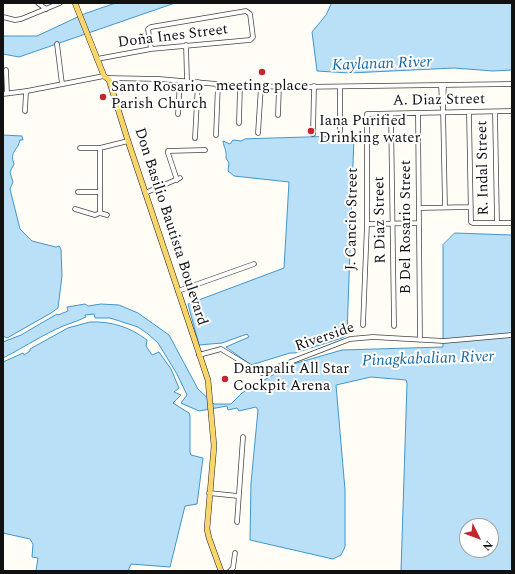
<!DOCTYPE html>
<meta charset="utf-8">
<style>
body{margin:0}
#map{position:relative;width:515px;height:574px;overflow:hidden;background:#fffdf5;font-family:Spectral,serif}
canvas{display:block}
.frame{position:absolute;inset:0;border:4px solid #111;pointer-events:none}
.north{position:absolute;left:459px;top:518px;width:40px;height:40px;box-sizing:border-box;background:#fff;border:1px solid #a0a0a0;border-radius:50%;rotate:132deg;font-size:11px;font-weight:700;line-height:16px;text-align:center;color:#111}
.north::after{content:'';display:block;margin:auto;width:14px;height:18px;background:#c4262e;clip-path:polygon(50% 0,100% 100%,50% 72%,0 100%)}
</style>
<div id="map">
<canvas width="515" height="574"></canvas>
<div class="frame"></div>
<div class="north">N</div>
</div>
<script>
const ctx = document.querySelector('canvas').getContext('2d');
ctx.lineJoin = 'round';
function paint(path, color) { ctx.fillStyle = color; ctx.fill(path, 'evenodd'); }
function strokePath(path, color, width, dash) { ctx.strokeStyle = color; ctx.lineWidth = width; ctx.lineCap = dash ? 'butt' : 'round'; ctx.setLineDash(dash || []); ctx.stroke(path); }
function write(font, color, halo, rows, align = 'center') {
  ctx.font = font + ' Spectral,serif'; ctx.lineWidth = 4; ctx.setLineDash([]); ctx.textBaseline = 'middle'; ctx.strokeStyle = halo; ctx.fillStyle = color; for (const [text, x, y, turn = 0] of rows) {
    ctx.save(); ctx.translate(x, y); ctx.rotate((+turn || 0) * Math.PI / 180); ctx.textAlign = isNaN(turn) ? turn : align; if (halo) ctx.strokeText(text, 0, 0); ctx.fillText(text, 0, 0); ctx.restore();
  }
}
const water = new Path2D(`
 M 116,3 L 175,3 L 19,57 L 3,54 L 3,36 L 37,36 L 84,14 Z
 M 332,3 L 512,3 L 512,70 L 493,71 L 454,68 L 350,73 L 317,71 L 312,32 L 326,15 Z
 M 3,135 L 22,136 L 23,140 L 20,140 C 18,151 9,151 14,164 L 10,172 L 13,182 L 10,189 L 20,229 L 32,241 L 56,247 L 59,246 L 61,249 L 62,276 L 58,308 L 51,313 L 7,338 L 3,336 Z
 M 354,136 L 347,335 L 342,338 L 295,353 L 290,353 L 251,365 L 226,347 L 249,337 L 247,334 L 222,343 L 199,345 L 188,304 L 284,268 L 289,182 L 234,176 L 228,171 L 229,163 L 226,158 C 227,150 224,149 223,141 L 230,144 L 233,140 L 241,141 L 245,139 Z
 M 455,233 L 512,235 L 512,571 L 401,571 L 407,383 L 406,380 L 371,377 L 336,385 L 345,490 L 345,547 L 341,555 L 333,559 L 250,540 L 251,483 L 258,410 L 256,407 L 239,411 L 237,408 L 228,410 L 227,406 L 199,411 L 181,403 L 187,395 L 177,374 L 158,343 L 148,334 L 138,327 L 110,318 L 95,318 L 94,314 L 85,315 L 86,317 C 81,319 78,321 74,322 C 49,330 27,346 3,358 L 3,342 L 21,335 L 57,314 L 58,315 L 68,311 L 67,307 L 85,304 L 88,306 L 101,304 L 119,305 L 138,313 L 169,335 L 198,389 L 214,404 L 231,404 L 242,393 L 290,365 L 342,350 L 443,347 L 443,245 ZM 467,526 L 491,526 L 491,550 L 467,550 Z
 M 90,322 C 111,321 130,327 147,340 L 146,346 L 152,355 L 159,352 L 171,369 L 179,388 L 174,392 L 181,395 L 173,403 L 189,413 L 190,416 L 190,452 L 191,455 L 203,458 L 197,504 L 185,506 L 170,567 L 131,564 L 128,571 L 36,571 L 38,558 L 32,557 L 33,544 L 30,539 L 3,533 L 3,362 L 23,353 L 24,355 L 30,351 L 30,349 L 68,328 Z`);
const minor = new Path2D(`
 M 38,3 L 46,9
 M 3,17 L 15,20 L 21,19 L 60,3
 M 57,44 L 62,84
 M 186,45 L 187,81
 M 97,59 L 151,49 L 250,40 L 253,37 L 250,14 L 246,11 L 151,27 L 148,29 L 151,49
 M 6,70 L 7,93
 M 107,78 L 159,79 L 240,86 L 298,87 L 512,84
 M 441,85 L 442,104 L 443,108
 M 444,85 L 443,108 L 445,207
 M 340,87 L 340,131
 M 3,94 L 27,91 L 104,76
 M 25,111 L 26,91
 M 495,112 L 497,223
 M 469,113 L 471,222 L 473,223 L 512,223
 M 178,114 L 180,81
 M 391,114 L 394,326
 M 418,114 L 420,340
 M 278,115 L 279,86
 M 239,123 L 240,86
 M 258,133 L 261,86
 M 313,134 L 314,86
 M 216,135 L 218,84
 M 195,138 L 198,82
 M 80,148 L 100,148 L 128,141
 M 177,180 L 168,153 L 168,151 L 205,150
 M 78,192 L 100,192
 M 145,193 L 180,178
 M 419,208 L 471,207
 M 75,209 L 95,215 L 100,213 L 100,148
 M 100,213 L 107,215
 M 367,224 L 419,223
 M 178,291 L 254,264
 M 363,325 L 367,224 L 367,114 L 512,111
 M 199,355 L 221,349 L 254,369 L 262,373 L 350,339 L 373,337 L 444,341 L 512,335
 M 209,493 L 238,496
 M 237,522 L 243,437
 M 230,571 L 233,568 L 235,553`);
const major = new Path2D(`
 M 75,3 L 104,76 L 109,80 L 128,141 L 208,380 L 214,446 L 207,529 L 209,538 L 221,571`);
const markers = [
 [262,72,4,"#c4262e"],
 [103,97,4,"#c4262e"],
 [311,131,4,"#c4262e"],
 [225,379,4,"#c4262e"]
];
const streetNames = [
 ["Doña Ines Street",173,37,-7],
 ["A. Diaz Street",439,101,-1],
 ["R. Indal Street",484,168,-91],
 ["J. Cancio Street",353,219,-89],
 ["R Diaz Street",381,220,-91],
 ["Don Basilio Bautista Boulevard",170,227,72],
 ["B Del Rosario Street",407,227,-90],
 ["Riverside",325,338,-19]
];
const poiNames = [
 ["meeting place",262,87,"center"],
 ["Santo Rosario",111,88],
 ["Parish Church",111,105],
 ["Iana Purified",319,122],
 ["Drinking water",319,139],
 ["Dampalit All Star",233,370],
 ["Cockpit Arena",233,387]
];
const waterNames = [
 ["Kaylanan River",382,65,-2],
 ["Pinagkabalian River",428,360,-2]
];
paint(water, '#b9e0f7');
strokePath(water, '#3f96cf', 1);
strokePath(minor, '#444', 5.5);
strokePath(major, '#222', 6);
strokePath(minor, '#fff', 4);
strokePath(major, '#f9d66b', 5);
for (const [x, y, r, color] of markers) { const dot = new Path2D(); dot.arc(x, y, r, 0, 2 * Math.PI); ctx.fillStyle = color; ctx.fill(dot); strokePath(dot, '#fff', 1.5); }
write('15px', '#111', '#fff', streetNames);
write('15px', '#111', '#fff', poiNames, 'left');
write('italic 16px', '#1768a6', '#fff', waterNames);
</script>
